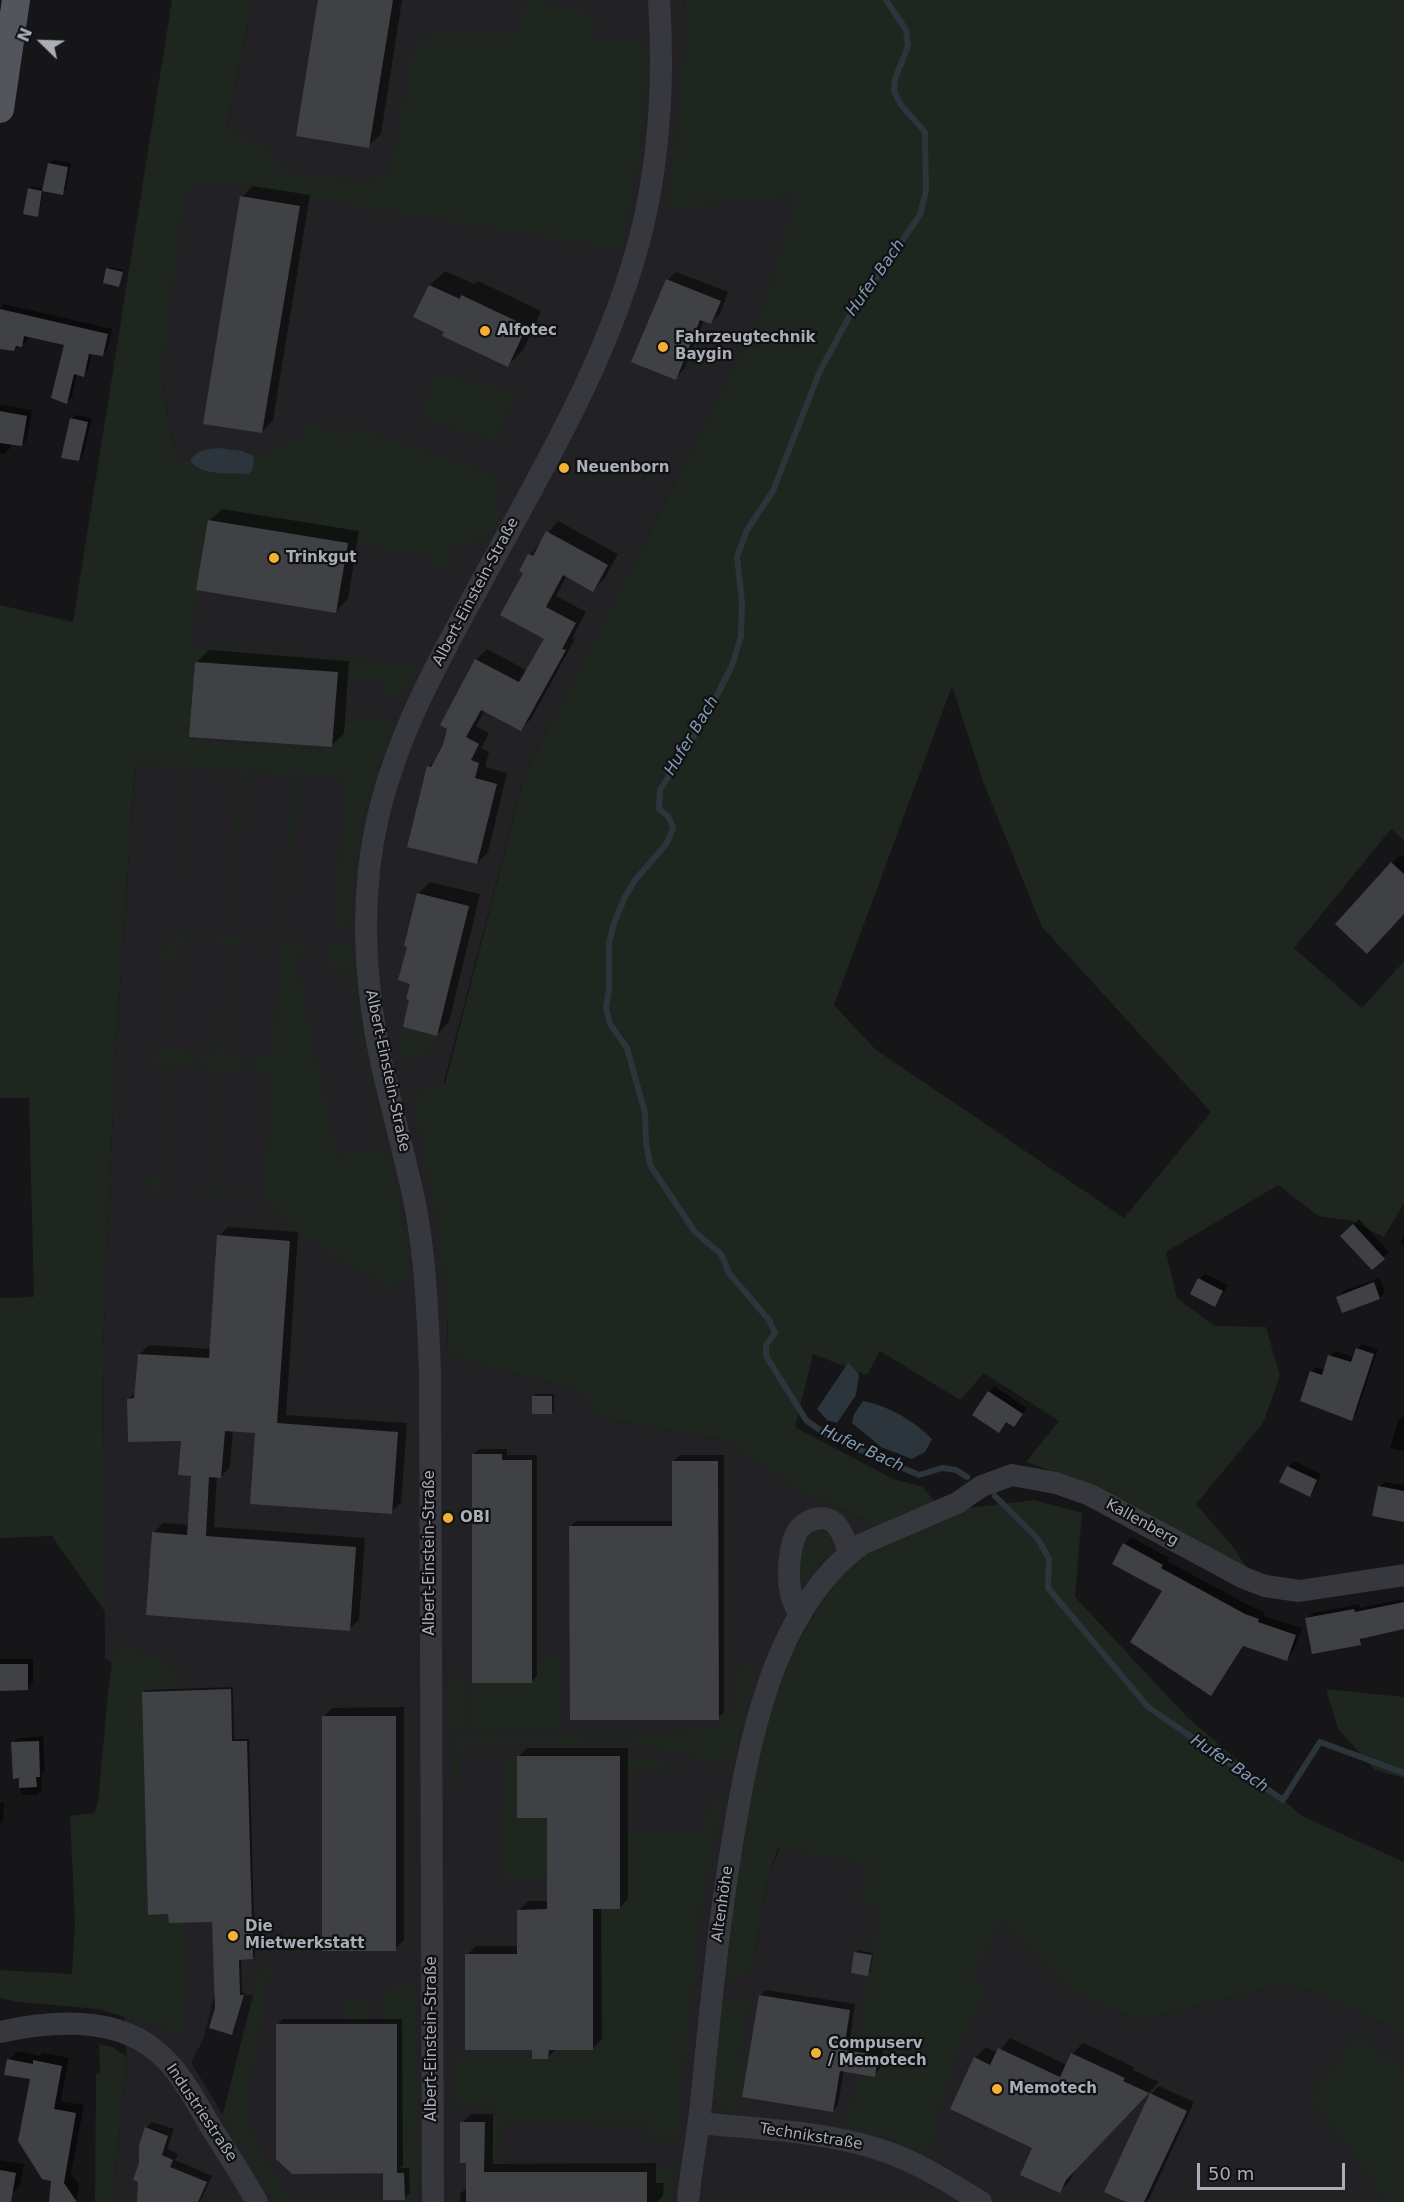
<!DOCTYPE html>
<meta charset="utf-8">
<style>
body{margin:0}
#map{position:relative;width:1404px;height:2202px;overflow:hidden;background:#161618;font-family:"DejaVu Sans",sans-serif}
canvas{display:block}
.north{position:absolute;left:12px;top:12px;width:60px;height:60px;-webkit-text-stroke:4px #111113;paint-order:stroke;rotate:293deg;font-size:16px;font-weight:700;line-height:24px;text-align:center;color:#a8adb8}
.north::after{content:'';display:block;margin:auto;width:21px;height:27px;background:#a8adb8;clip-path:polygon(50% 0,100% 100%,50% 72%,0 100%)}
.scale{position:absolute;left:1197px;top:2163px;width:148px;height:27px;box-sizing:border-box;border:3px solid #a8adb8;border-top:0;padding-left:8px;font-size:18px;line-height:21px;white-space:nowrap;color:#a8adb8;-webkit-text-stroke:4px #111113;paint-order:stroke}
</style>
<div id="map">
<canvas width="1404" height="2202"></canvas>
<div class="north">N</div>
<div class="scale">50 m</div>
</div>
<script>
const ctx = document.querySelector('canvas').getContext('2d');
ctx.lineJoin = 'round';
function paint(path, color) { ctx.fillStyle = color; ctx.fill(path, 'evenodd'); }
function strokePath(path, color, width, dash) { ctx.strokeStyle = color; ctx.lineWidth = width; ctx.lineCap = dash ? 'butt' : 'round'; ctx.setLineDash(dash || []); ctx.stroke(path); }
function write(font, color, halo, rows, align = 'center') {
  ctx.font = font + ' "DejaVu Sans",sans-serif'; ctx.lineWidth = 4.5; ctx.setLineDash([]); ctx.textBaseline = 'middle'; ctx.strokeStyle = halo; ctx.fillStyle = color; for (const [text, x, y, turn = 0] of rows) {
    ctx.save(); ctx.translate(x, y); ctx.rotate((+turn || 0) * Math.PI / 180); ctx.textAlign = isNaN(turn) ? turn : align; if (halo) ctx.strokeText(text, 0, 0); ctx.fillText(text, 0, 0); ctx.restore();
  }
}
const built = new Path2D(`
 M 253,0 L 684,0 L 687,24 L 798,195 L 759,321 L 525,773 L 425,1154 L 436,1203 L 446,1280 L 448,1356 L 581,1391 L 599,1417 L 727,1441 L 795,1488 L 872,1523 L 792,1653 L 752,1971 L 767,1879 L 796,1807 L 1002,1921 L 1067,1989 L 1139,2021 L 1275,1987 L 1307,1989 L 1380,2022 L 1404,2036 L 1404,2068 L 1358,2035 L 1310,2096 L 1386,2202 L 112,2202 L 127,2057 L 111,1811 L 95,1813 L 101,1784 L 108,1692 L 112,1663 L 105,1658 L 103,1350 L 115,1060 L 136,752 L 174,460 L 174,450 L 161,377 L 174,265 L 184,195 L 226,129 ZM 253,1995 L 223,2114 L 222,2114 L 191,2062 L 203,2040 L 214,1996 Z`);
const green = new Path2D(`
 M 172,0 L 253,0 L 226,129 L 265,148 L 285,172 L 310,177 L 365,182 L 378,178 L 389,171 L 393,159 L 413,50 L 421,40 L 431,33 L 516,35 C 519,23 520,8 530,0 C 540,0 548,4 558,6 C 590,12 591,9 595,43 L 646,42 C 646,113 638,181 620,249 L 208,181 L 184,195 L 161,377 L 174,451 L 174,460 L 190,461 L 193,466 L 253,468 L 254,456 L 269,452 L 298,440 L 309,425 L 317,425 L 347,436 L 351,428 L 489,472 L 501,485 L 493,506 L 502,511 C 489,535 482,544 454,545 L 448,556 L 451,561 L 446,570 L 434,570 L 436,557 L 208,521 L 190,646 L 418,664 L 419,666 L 404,694 L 389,697 L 387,695 L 387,683 L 351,680 L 350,695 L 336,694 L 327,669 L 195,660 L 189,740 L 334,750 L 336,728 L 345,728 L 345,724 L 370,715 L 394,721 C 366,790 353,851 350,925 L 335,927 L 345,778 L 297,775 L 287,923 L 283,922 L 292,774 L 244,771 L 234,919 L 232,920 L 230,918 L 239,771 L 192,767 L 181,916 L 189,767 L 135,763 L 115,1060 L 103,1350 L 105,1612 L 52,1536 L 0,1538 L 0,1298 L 34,1297 L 29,1098 L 0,1098 L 0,605 L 73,622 Z
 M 684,0 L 1404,0 L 1404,840 L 1391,829 L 1294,948 L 1362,1008 L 1404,961 L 1404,1203 L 1384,1237 L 1352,1221 L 1319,1216 L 1278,1185 L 1166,1252 L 1177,1298 L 1214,1326 L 1266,1327 L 1280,1376 L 1263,1423 L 1196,1504 L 1233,1547 L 1247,1568 L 1092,1485 L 1026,1462 L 1059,1421 L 984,1373 L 960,1400 L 880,1351 L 867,1375 L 813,1354 L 795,1427 L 893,1479 L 923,1487 L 942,1511 L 1034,1500 L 1082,1513 L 1075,1597 L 1186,1716 L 1302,1816 L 1404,1862 L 1404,2036 L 1380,2022 L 1307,1989 L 1275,1987 L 1139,2021 L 1067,1989 L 1002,1921 L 983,1951 L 972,1980 L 988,1988 L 955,2056 L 929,2150 L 926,2154 L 891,2139 L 847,2127 C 840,2111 852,2107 855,2094 C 857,2088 858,2081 859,2074 L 875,2076 L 878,2056 L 856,2052 L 871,1955 L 854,1952 L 855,1946 L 873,1949 L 880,1909 L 862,1906 L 868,1863 L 778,1848 L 767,1879 L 752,1971 L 720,1977 L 761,1742 L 792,1653 L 872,1523 L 795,1488 L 727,1441 L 599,1417 L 581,1391 L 448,1356 C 449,1264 432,1184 411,1095 L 445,1084 L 525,773 L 759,321 L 797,195 L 668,209 L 687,24 ZM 952,686 L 984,784 L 1042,927 L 1211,1112 L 1124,1218 L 875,1049 L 834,1005 Z
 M 437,374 L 517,392 L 495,440 L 419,416 Z
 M 191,934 L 194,936 L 195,941 L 180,940 L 172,1050 L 190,1052 L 193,1058 L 191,1066 L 189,1068 L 172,1067 L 162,1190 L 178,1192 L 175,1194 L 157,1193 L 147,1185 L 146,1177 L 161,1178 L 169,1067 L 155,1065 L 155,1052 L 158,1049 L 170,1050 L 176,962 L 161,961 C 163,945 175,934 191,934 Z
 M 218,936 L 242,937 L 247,943 L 231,943 L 224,1053 L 245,1055 L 244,1071 L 222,1070 L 214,1194 L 229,1195 L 226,1198 L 195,1195 L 195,1193 L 211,1194 L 219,1070 L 204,1069 L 200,1063 L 204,1053 L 221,1053 L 228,943 L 213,942 Z
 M 269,940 L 304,941 L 308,953 L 294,955 L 337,1157 L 384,1148 L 356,1025 L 349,971 L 332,971 L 327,948 L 330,943 L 351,945 C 357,1037 382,1125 402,1214 L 411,1280 L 398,1281 L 394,1288 C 348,1264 301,1241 267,1201 L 249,1198 L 249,1196 L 264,1197 L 272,1074 L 255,1072 L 251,1069 L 252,1059 L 255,1056 L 273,1057 L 281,947 L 266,946 Z
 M 403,1027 L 437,1036 L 438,1037 C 434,1048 415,1061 403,1061 C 398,1051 396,1037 403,1027 Z
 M 820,1529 L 829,1533 L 833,1544 L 800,1585 C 798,1566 798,1535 820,1529 Z
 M 119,1645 C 147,1658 176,1654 182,1691 L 142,1692 L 148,1914 L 168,1914 L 169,1923 L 186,1922 L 188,1980 L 181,2033 L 98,2009 L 18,2002 L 0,1998 L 0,1970 L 72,1974 L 75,1924 L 70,1816 L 94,1813 L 98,1803 L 108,1692 L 115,1652 Z
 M 559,1655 L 561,1728 L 553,1731 L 472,1732 L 472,1683 L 532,1683 L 532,1660 Z
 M 740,1664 L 746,1664 L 756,1670 L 731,1763 L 718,1763 L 621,1738 L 584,1738 L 581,1744 L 464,1745 L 460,1747 L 460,1780 L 452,1780 L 451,1737 L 552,1738 L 564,1733 L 665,1733 L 719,1728 C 734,1716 739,1682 740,1664 Z
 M 467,1671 L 467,1732 L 451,1732 L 451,1681 L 461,1678 Z
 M 1326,1689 L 1404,1697 L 1404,1778 L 1375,1770 L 1338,1729 Z
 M 502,1756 L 517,1756 L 517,1817 L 547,1818 L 547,1879 L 501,1879 Z
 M 624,1756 L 637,1756 L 674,1765 L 676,1769 L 674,1771 L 624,1771 Z
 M 720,1792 L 724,1793 L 701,1906 L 684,2059 L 677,2138 L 665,2141 L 649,2139 L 645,2124 L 501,2123 L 500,2151 L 493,2167 L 489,2166 L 494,2107 L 453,2107 L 453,2059 L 548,2059 L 549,2050 L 593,2050 L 598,2052 L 601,2035 L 600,1909 L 620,1909 L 620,1863 L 623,1862 L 622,1833 L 696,1834 L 699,1832 Z
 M 261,1966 L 271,1966 L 244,2114 L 265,2162 L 294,2202 L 275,2202 L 223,2115 Z
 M 395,1987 L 416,1987 L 418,2202 L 398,2202 L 398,2200 L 405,2200 L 404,2174 L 397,2173 L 397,2025 L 386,2024 L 381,2006 L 385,1993 Z
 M 751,1995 L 743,2044 L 740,2044 L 729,2113 L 719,2105 L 713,2094 L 720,2002 L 733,1996 Z
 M 362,1999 L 367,2002 L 367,2024 L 356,2024 L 344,2011 L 342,2007 L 347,2002 Z
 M 1358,2035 L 1404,2068 L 1404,2202 L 1386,2202 L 1310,2096 Z
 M 99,2044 L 112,2047 L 127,2057 L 112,2202 L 95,2202 L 96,2074 L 100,2072 Z
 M 741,2054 L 749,2055 L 743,2094 L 738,2094 L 737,2115 L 731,2113 Z
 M 676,2163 L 672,2202 L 655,2202 L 656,2171 Z`);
const water = new Path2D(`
 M 219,448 L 242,451 L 254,456 L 253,468 L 249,474 C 231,473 201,476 190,461 C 197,450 206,449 219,448 Z
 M 848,1363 L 859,1374 L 856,1395 L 837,1423 L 827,1420 L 817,1409 Z
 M 863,1401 C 889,1406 913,1420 932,1439 L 925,1452 L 912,1459 L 881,1447 L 852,1423 L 854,1414 Z`);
const shadow = new Path2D(`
 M 320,0 L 402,0 L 381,134 L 368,146 Z
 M 53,160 L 71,163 L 66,189 L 62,193 L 44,189 L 39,213 L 37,215 L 29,189 L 31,186 L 44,189 L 49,164 Z
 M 253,186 L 310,195 L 273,420 L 262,432 L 242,197 Z
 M 110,267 L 124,270 L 119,285 L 107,269 Z
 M 445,271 L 474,284 L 478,281 L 541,311 L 523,350 L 508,365 L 446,331 L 430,285 Z
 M 676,272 L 728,292 L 720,314 L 711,322 L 704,320 L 684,369 L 676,378 L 668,280 Z
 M 4,304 L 112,329 L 107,350 L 102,355 L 92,353 L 88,370 L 83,375 L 77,374 L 72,397 L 67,402 L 66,344 L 28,335 L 27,341 L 14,350 L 0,347 L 0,308 Z
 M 0,405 L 32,410 L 27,439 L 22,445 L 11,443 L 10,448 L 5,454 L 0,453 Z
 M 76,415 L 92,418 L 83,455 L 79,460 L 71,419 Z
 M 222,509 L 359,531 L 348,599 L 336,611 L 209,521 Z
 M 558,521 L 618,554 L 604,579 L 593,590 L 567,575 L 556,596 L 586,612 L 572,638 L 575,639 L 531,719 L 520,729 L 485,710 L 476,726 L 489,733 L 481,748 L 489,752 L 485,767 L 507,773 L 488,852 L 477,863 L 428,767 L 438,757 L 445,745 L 476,660 L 487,649 L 528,671 L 546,639 L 525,573 L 521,571 L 530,555 Z
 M 209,650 L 349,661 L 344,734 L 331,746 L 196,663 Z
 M 1401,855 L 1404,857 L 1404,913 L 1392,863 Z
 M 430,882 L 480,894 L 449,1022 L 437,1034 L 412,982 L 408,945 L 418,894 Z
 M 1359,1219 L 1389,1252 L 1372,1268 L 1342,1236 Z
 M 228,1227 L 298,1232 L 286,1415 L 407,1423 L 401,1503 L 391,1512 L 257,1432 L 233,1430 L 230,1467 L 221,1477 L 217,1476 L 214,1527 L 365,1538 L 359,1620 L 349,1629 L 153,1533 L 163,1523 L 189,1525 L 193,1475 L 182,1440 L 129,1399 L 136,1392 L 140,1354 L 149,1345 L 211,1349 L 219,1236 Z
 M 1404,1236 L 1404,1246 L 1400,1243 Z
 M 1205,1274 L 1228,1285 L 1220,1299 L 1215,1305 L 1199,1279 Z
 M 1380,1278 L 1385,1292 L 1379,1298 L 1338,1297 L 1343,1291 Z
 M 1362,1344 L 1378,1349 L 1356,1414 L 1351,1419 L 1311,1372 L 1316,1367 L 1325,1370 L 1330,1356 L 1335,1351 L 1354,1357 L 1357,1349 Z
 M 994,1386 L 1027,1408 L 1014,1425 L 1007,1421 L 999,1431 L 974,1414 Z
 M 536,1394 L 554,1394 L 554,1410 L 552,1412 L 533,1397 Z
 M 1404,1415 L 1404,1451 L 1390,1448 L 1398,1421 Z
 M 479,1449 L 507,1449 L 507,1455 L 537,1455 L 537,1676 L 532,1681 L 474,1454 Z
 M 680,1455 L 724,1455 L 724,1712 L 718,1718 L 570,1527 L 576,1521 L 673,1521 L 673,1461 Z
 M 1294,1461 L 1321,1474 L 1315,1489 L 1309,1495 L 1288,1467 Z
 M 1385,1482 L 1404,1485 L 1404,1520 L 1379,1487 Z
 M 1131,1537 L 1169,1558 L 1167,1561 L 1252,1607 L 1265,1612 L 1264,1616 L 1302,1628 L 1293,1652 L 1287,1659 L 1244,1645 L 1217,1687 L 1211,1694 L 1164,1590 L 1124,1544 Z
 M 1404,1599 L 1404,1628 L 1365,1636 L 1360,1644 L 1307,1618 L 1313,1613 L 1359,1604 L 1360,1608 Z
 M 0,1659 L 33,1659 L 33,1683 L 27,1689 L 0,1689 Z
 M 233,1687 L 234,1739 L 249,1739 L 255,1955 L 253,1958 L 241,1958 L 242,1993 L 245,1993 L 234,2031 L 231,2033 L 216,2009 L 214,1920 L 143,1692 L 146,1690 Z
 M 404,1707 L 404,1940 L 395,1949 L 323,1717 L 332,1708 Z
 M 43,1736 L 45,1771 L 41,1775 L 42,1790 L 36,1795 L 21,1795 L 20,1777 L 13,1743 L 18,1738 Z
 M 527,1748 L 628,1748 L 628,1899 L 619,1908 L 601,1908 L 602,2039 L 593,2048 L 557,2048 L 548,2057 L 534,2048 L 467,1955 L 476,1946 L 519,1946 L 519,1910 L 528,1901 L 548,1901 L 548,1816 L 518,1757 Z
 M 0,1803 L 4,1803 L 3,1821 L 0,1824 Z
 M 858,1950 L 873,1953 L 870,1972 L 868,1974 L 856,1953 Z
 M 766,1990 L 855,2004 L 849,2044 L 883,2050 L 880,2069 L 874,2075 L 844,2070 L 838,2105 L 832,2111 L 760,1996 Z
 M 283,2019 L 402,2019 L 403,2166 L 400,2168 L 409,2168 L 410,2193 L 404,2199 L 277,2025 Z
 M 1010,2038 L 1067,2065 L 1072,2054 L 1083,2043 L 1134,2067 L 1133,2070 L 1159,2082 L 1076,2168 L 1070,2181 L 1059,2191 L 1034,2147 L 975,2058 L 986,2047 L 998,2053 Z
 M 17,2051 L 40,2056 L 43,2053 L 69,2058 L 61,2101 L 84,2105 L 71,2174 L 79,2185 L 77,2198 L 73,2202 L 50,2202 L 53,2180 L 31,2078 L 9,2060 Z
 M 1159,2086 L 1194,2102 L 1149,2199 L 1146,2202 L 1129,2202 L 1151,2094 Z
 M 471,2114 L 493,2114 L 493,2164 L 656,2163 L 656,2183 L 664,2183 L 663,2196 L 657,2202 L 460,2202 L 460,2194 L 467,2187 L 468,2161 L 462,2123 Z
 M 152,2122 L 174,2129 L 167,2149 L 178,2154 L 175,2160 L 212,2176 L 200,2202 L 138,2202 L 141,2163 L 146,2128 Z
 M 0,2160 L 24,2164 L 20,2185 L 11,2194 L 0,2193 Z`);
const stream = new Path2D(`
 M 886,0 L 906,30 L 908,46 L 895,79 L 894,91 L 901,105 L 925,132 L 926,191 L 920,215 L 849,317 L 819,373 L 773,491 L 747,530 L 737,557 L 742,602 L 741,636 L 732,666 L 703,722 L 660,790 L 659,809 L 668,816 L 673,827 L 667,843 L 636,879 L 625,897 L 614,923 L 609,943 L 609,989 L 606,1007 L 610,1024 L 627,1048 L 645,1113 L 646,1142 L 650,1165 L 695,1232 L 721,1254 L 729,1273 L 769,1320 L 775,1333 L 766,1345 L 766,1356 L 806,1420 L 828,1436 L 919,1475 L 942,1468 L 956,1470 L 967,1477
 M 995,1496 L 1038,1539 L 1049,1559 L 1048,1588 L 1148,1707 L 1283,1800 L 1320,1742 L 1404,1773`);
const building = new Path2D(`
 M 318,0 L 393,0 L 369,148 L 296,136 Z
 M 48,163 L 68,167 L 63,195 L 42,191 Z
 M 28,188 L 42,191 L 38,217 L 23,214 Z
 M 240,196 L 300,206 L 262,433 L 203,424 Z
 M 106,268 L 123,272 L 119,287 L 103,283 Z
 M 666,279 L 721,301 L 711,324 L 700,320 L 676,380 L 631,362 Z
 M 429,285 L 460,299 L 461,295 L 527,326 L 508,367 L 442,336 L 444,332 L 413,317 Z
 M 0,309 L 108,334 L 103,356 L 89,354 L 84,377 L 74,374 L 67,404 L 51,398 L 64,345 L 24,336 L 22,347 L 16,346 L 14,351 L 0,349 Z
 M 0,411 L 27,416 L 22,446 L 0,443 Z
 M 70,418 L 88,422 L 79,461 L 61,458 Z
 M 208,520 L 348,543 L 336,613 L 196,590 Z
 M 546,531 L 608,565 L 593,592 L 563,575 L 546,607 L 576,623 L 562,649 L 566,650 L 521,731 L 481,710 L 466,737 L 479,744 L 471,760 L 479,763 L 475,778 L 497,784 L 477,864 L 407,847 L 427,766 L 431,767 L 443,745 L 447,729 L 440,725 L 475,659 L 519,682 L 544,639 L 500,615 L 523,573 L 519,571 L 528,554 L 533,556 Z
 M 195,662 L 338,672 L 332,747 L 189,737 Z
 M 1391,862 L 1404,874 L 1404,914 L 1367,954 L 1335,924 Z
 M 417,893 L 469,906 L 437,1036 L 403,1027 L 409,1000 L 406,999 L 410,984 L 398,980 L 407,947 L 404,946 Z
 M 1353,1224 L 1385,1259 L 1372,1270 L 1340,1236 Z
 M 217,1235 L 290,1241 L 277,1423 L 398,1432 L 392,1514 L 250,1504 L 255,1433 L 225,1431 L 221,1478 L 209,1477 L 206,1536 L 356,1547 L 350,1631 L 146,1615 L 152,1532 L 187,1535 L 191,1476 L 178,1475 L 181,1441 L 128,1442 L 127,1399 L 134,1398 L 138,1354 L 209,1358 Z
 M 1198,1278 L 1223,1291 L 1215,1307 L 1190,1294 Z
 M 1374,1282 L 1380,1299 L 1342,1313 L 1336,1297 Z
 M 1356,1348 L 1374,1354 L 1352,1421 L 1300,1401 L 1310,1371 L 1322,1375 L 1328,1355 L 1351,1362 Z
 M 988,1391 L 1023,1414 L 1014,1427 L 1006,1422 L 999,1433 L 972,1415 Z
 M 532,1396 L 552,1396 L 552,1414 L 532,1414 Z
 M 472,1454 L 502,1454 L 502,1460 L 532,1460 L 532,1683 L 472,1683 Z
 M 672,1461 L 718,1461 L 719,1720 L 570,1720 L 569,1526 L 672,1526 Z
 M 1287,1466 L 1317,1480 L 1310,1497 L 1279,1482 Z
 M 1378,1486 L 1404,1491 L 1404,1522 L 1372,1516 Z
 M 1123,1543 L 1163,1565 L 1161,1568 L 1183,1580 L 1245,1614 L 1259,1619 L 1258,1622 L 1296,1635 L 1287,1661 L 1243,1646 L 1211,1696 L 1130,1642 L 1162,1591 L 1112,1564 Z
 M 1404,1602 L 1404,1629 L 1360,1639 L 1361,1645 L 1312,1654 L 1305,1618 L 1354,1609 L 1355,1612 Z
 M 0,1664 L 28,1664 L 28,1690 L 0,1691 Z
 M 231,1689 L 232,1741 L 247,1741 L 253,1959 L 239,1960 L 240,1995 L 244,1995 L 232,2035 L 209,2028 L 215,2008 L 212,1922 L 169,1923 L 168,1914 L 148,1915 L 142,1692 Z
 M 322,1716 L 396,1716 L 396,1951 L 322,1951 Z
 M 39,1741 L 40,1777 L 36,1777 L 37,1787 L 19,1788 L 19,1778 L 13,1779 L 11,1742 Z
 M 517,1756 L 620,1756 L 620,1909 L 593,1909 L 593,2050 L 549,2050 L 548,2059 L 532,2059 L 532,2050 L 465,2050 L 465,1954 L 517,1954 L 517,1910 L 547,1909 L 547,1818 L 517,1818 Z
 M 854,1952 L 872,1955 L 868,1976 L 851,1973 Z
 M 759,1995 L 850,2010 L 844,2050 L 878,2055 L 875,2077 L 840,2071 L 833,2112 L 742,2097 Z
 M 276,2024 L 397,2024 L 397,2173 L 292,2174 L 276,2159 Z
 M 998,2048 L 1060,2077 L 1071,2053 L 1125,2078 L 1123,2081 L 1149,2093 L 1066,2180 L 1060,2193 L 1020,2175 L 1032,2148 L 950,2109 L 974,2057 L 990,2065 Z
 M 7,2059 L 33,2064 L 33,2060 L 62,2066 L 54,2109 L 76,2113 L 64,2183 L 77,2202 L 49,2202 L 51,2181 L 42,2179 L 18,2141 L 30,2079 L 4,2075 Z
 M 1150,2093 L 1187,2111 L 1144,2202 L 1126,2202 L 1104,2192 Z
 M 460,2122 L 485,2122 L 484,2172 L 647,2172 L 647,2202 L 466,2202 L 466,2163 L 460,2163 Z
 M 145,2127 L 168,2136 L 162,2155 L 173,2160 L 170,2167 L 207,2182 L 198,2202 L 137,2202 L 138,2182 L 133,2180 L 139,2163 L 139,2145 Z
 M 0,2170 L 16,2173 L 11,2202 L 0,2202 Z
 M 383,2173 L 404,2173 L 405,2200 L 383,2200 Z`);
const minor = new Path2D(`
 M 800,1615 C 797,1609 792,1601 791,1594 C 787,1577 789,1550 796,1534 C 804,1518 827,1512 838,1527 C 844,1535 846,1545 849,1553
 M 0,2032 C 49,2021 113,2016 155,2050 C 179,2069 194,2098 209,2124 C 225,2150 242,2175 257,2202
 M 699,2123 C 758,2129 821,2131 878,2149 C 914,2160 949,2182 981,2202
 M 433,2202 L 430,1375 C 428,1320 426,1264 416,1209 C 406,1159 392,1111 381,1061 C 364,980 359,899 378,817 C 399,727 446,647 490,566 C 549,458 612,351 642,230 C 660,155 664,77 659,0
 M 688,2202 C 691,2166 699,2130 702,2094 C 710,2012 718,1931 731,1850 C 748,1747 772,1608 862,1544 L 957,1503 L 982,1486 L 1012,1475 L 1056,1483 L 1090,1495 L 1244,1578 L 1265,1586 L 1299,1591 L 1404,1575`);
const major = new Path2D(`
 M 0,109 L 16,0`);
const markers = [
 [485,331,6,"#f2b134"],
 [663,347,6,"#f2b134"],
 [564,468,6,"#f2b134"],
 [274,558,6,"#f2b134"],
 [448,1518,6,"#f2b134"],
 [233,1936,6,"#f2b134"],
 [816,2053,6,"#f2b134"],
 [997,2089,6,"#f2b134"]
];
const poiNames = [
 ["Alfotec",497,331],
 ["Fahrzeugtechnik",675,338],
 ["Baygin",675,355],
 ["Neuenborn",576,468],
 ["Trinkgut",286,558],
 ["OBI",460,1518],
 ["Die",245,1927],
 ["Mietwerkstatt",245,1944],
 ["Compuserv",828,2044],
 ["/ Memotech",828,2061],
 ["Memotech",1009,2089]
];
const streetNames = [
 ["Albert-Einstein-Straße",476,592,-62],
 ["Albert-Einstein-Straße",387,1071,78],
 ["Kallenberg",1142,1523,29],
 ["Albert-Einstein-Straße",430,1553,-90],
 ["Altenhöhe",723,1904,-82],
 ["Albert-Einstein-Straße",432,2039,-90],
 ["Industriestraße",201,2113,56],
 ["Technikstraße",811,2137,9]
];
const waterNames = [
 ["Hufer Bach",876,278,-55],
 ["Hufer Bach",692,736,-59],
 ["Hufer Bach",862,1449,25],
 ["Hufer Bach",1229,1764,34]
];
paint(built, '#222225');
paint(green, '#1e261f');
paint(water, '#2c353c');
paint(shadow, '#0007');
strokePath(stream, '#2c353c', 6);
paint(building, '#404145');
strokePath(minor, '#37383d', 22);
strokePath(major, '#53555c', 28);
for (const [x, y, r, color] of markers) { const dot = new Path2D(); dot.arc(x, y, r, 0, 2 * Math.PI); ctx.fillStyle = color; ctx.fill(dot); strokePath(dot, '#111113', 2); }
write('bold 15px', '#a8adb8', '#111113', poiNames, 'left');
write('15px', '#a8adb8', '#111113', streetNames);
write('italic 16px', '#7f9bb3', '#111113', waterNames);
</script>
